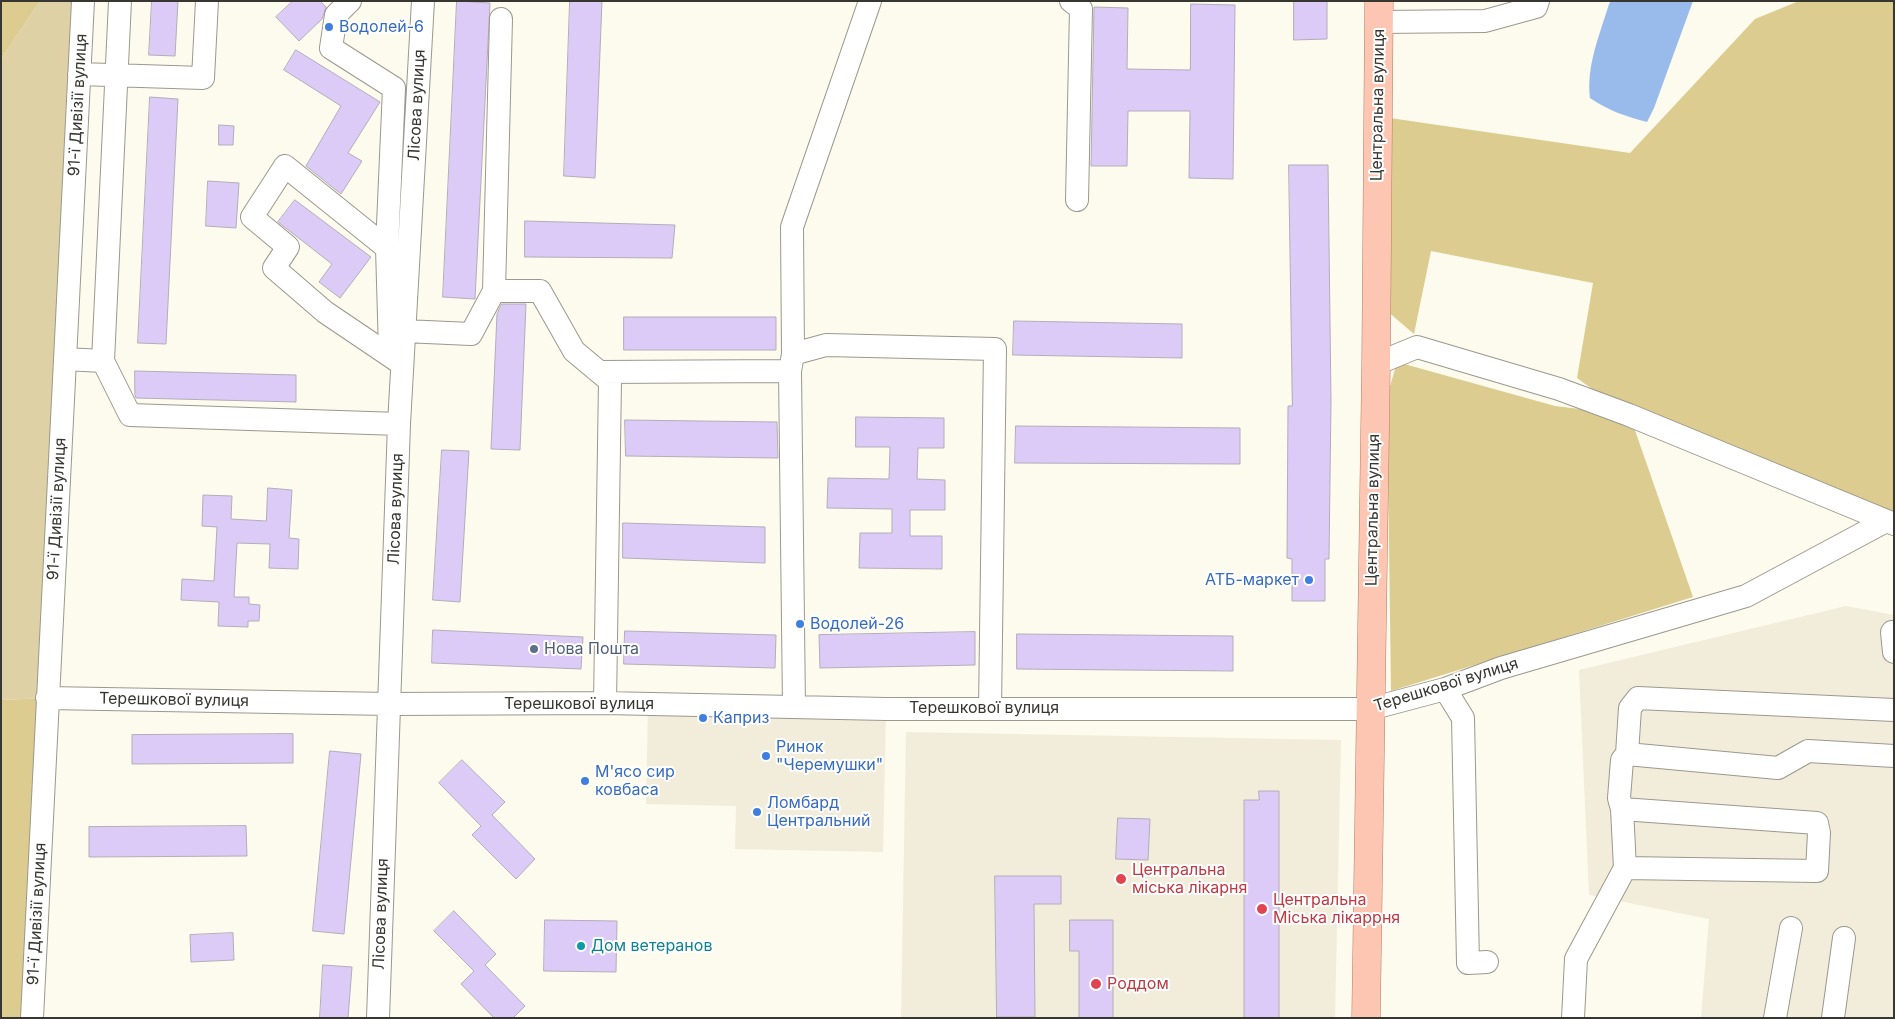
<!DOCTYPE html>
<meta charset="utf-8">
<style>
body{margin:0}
#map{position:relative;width:1895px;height:1019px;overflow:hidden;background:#fdfaee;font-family:Inter,sans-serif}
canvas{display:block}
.frame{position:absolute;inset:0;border:2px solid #373631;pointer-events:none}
</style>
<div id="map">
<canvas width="1895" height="1019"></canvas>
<div class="frame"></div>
</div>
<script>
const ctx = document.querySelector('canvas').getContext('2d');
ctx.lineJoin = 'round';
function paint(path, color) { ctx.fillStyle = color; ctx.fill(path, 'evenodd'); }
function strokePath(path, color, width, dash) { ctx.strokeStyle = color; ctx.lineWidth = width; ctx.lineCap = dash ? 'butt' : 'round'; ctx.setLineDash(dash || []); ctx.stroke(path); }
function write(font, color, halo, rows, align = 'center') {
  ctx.font = font + ' Inter,sans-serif'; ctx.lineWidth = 4; ctx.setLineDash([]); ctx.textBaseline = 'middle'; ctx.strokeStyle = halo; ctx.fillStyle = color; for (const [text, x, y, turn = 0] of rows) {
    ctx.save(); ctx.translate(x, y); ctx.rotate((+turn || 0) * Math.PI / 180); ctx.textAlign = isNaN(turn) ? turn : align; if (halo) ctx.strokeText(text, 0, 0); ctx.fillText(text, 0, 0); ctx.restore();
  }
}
const built = new Path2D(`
 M 1846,606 L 1894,615 L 1894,1018 L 1701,1018 L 1709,919 L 1589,895 L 1579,670 Z
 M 648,704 L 886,709 L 883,852 L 735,849 L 736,806 L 646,804 Z
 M 906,732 L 1341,740 L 1335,1018 L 901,1018 Z`);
const green = new Path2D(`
 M 40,1 L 83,1 L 47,698 L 1,700 L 1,59 Z`);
const forest = new Path2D(`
 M 1,1 L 40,1 L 1,59 Z
 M 1799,1 L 1894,1 L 1894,524 L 1630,416 L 1693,597 L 1391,691 L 1387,397 L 1397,362 L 1555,406 L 1628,415 L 1577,378 L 1593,283 L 1431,251 L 1414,334 L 1380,305 L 1383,117 L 1630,153 L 1755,19 Z
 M 47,698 L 32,1018 L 1,1018 L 1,700 Z`);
const water = new Path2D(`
 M 1611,1 L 1693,1 L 1654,108 L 1647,122 C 1627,117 1607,110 1590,98 C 1586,66 1600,34 1609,4 Z`);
const building = new Path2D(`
 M 152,1 L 178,1 L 175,56 L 149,55 Z
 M 293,1 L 320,1 L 326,7 L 322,19 L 299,41 L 276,17 Z
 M 457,1 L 490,3 L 475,299 L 443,297 Z
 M 570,1 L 602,1 L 595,178 L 564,176 Z
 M 1294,1 L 1327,1 L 1327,39 L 1294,40 Z
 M 1191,4 L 1235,5 L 1233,179 L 1189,178 L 1190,111 L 1128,111 L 1127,166 L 1091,166 L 1094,7 L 1128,8 L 1127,69 L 1190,70 Z
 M 296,50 L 380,102 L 348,153 L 362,161 L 341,194 L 306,166 L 341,106 L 284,70 Z
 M 150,97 L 178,99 L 166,344 L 138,343 Z
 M 219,125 L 234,126 L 233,145 L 219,145 Z
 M 1289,165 L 1328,165 L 1331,401 L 1329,559 L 1325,559 L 1325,601 L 1292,601 L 1292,559 L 1287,558 L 1288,406 L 1292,406 Z
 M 208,181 L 239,183 L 236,228 L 206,226 Z
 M 295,200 L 371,257 L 340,298 L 319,282 L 332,264 L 278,222 Z
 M 525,221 L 675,225 L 672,258 L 525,257 Z
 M 502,304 L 526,304 L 520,450 L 491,449 L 497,314 Z
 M 624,317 L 776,317 L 776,350 L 624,350 Z
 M 1014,321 L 1182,324 L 1182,358 L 1013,355 Z
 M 135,371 L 296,375 L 296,402 L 136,398 L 135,395 Z
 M 856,417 L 944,418 L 944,448 L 918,448 L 917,479 L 945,480 L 945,510 L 910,510 L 910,536 L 942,536 L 942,569 L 859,568 L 860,533 L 892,533 L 892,509 L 827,508 L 828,478 L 889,479 L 890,447 L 856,447 Z
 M 625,420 L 777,422 L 778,458 L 626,456 Z
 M 1016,426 L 1240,428 L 1240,464 L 1015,463 Z
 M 442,450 L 469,451 L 460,602 L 433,600 Z
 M 268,488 L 292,490 L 289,538 L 299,539 L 298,569 L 269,568 L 270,544 L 237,543 L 234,597 L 249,597 L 249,604 L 260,605 L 259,621 L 248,621 L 248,627 L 218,626 L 219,602 L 181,600 L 182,579 L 214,581 L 217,527 L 202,526 L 203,495 L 232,496 L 231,519 L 266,521 Z
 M 623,523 L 765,527 L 765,563 L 623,558 Z
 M 433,630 L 583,637 L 581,669 L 432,663 Z
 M 625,631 L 776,635 L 775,668 L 624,664 Z
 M 975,632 L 975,665 L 820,668 L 819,635 Z
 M 1017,634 L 1233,636 L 1233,671 L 1017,669 Z
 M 293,734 L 293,763 L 132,764 L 132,735 Z
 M 330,751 L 361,754 L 344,934 L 313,931 Z
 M 462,760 L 505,802 L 492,815 L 535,859 L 516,879 L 472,835 L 481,826 L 439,783 Z
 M 1259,791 L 1279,791 L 1279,1018 L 1244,1018 L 1244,800 L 1259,800 Z
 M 1118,818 L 1150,819 L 1148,860 L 1116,859 Z
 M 246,826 L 247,856 L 89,857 L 89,827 Z
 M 995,876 L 1061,876 L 1061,904 L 1034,904 L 1035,1017 L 997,1017 Z
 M 454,911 L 496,954 L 485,965 L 525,1006 L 513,1018 L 494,1018 L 461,984 L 474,971 L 434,931 Z
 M 545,920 L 617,921 L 616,972 L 544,971 Z
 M 1070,920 L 1113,920 L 1113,1018 L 1079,1018 L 1079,951 L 1070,951 Z
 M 233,933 L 234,960 L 191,962 L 190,935 Z
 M 323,965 L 352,967 L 348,1018 L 320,1018 Z`);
const minor = new Path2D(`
 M 350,1 L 336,15 L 331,48 L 394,88 L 387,248
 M 1071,1 L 1081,9 L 1077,200
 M 1379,22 L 1485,21 L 1536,7 L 1538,1
 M 79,74 L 203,78 L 207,1
 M 494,291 L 501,19
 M 404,331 L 471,334 L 494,291 L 540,291 L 574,351 L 610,381 L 605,703
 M 390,352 L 387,248 L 285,166 L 252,217 L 288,247 L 274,268 L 325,312 L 402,364
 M 793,354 L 792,227 L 870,1
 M 65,359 L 103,361 L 130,415 L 399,424
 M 103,361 L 120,1
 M 1376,364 L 1417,347 L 1559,389 L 1629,415 L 1894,524
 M 599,372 L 790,371
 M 1892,632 L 1894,652
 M 1445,689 L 1463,718 L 1468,963 L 1487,962
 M 47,698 L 389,704 L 605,703 L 886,709 L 1370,709 L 1445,689 L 1501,668 L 1746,596 L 1886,521
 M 794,707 L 790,371 L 793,354 L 826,345 L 995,349 L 990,708
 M 1627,754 L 1778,768 L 1808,751 L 1894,756
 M 1625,868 L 1622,809 L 1619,798 L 1622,760 L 1627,754 L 1630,708 L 1638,698 L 1894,710
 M 32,1018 L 83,1
 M 378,1018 L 399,424 L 423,1
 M 1573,1018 L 1576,959 L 1625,868 L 1817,871 L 1819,833 L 1817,823 L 1622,809
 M 1775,1018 L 1791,928
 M 1833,1018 L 1844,938`);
const major = new Path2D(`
 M 1366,1018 L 1376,364 L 1379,1`);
const markers = [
 [329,27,5,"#3f7fe0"],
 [1309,580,5,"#3f7fe0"],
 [800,624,5,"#3f7fe0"],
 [534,649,5,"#5c6f8a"],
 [703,718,5,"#3f7fe0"],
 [766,756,5,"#3f7fe0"],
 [585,781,5,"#3f7fe0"],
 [757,812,5,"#3f7fe0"],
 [1121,879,6,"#e0444e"],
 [1262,909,6,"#e0444e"],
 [581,946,5,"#0f9aa8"],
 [1096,984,6,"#e0444e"]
];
const shopNames = [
 ["Водолей-6",339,27],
 ["АТБ-маркет",1299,580,"right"],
 ["Водолей-26",810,624],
 ["Каприз",713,718],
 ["Ринок",776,747],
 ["\"Черемушки\"",776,765],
 ["М'ясо сир",595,772],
 ["ковбаса",595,790],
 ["Ломбард",767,803],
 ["Центральний",767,821]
];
const streetNames = [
 ["91-ї Дивізії вулиця",78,105,-87],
 ["Лісова вулиця",417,105,-87],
 ["Центральна вулиця",1378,105,-89],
 ["91-ї Дивізії вулиця",57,509,-87],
 ["Лісова вулиця",396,509,-88],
 ["Центральна вулиця",1373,510,-89],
 ["Терешкової вулиця",1446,685,-17],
 ["Терешкової вулиця",174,700,1],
 ["Терешкової вулиця",579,704],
 ["Терешкової вулиця",984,708],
 ["91-ї Дивізії вулиця",37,914,-87],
 ["Лісова вулиця",381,914,-88]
];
const serviceNames = [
 ["Нова Пошта",544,649]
];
const healthNames = [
 ["Центральна",1132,870],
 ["міська лікарня",1132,888],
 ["Центральна",1273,900],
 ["Міська лікаррня",1273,918],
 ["Роддом",1107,984]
];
const cultureNames = [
 ["Дом ветеранов",591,946]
];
paint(built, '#f2edda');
paint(green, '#ddd1a5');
paint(forest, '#dccc90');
paint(water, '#98bbec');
paint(building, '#ddcbf7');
strokePath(building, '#b2adb8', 1);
strokePath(minor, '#9b988d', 24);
strokePath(major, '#b67b63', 29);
strokePath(minor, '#fff', 22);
strokePath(major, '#fdc6b2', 28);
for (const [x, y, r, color] of markers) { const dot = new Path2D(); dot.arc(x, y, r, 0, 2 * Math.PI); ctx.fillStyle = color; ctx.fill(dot); strokePath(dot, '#fff', 2); }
write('16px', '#366cbe', '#fff', shopNames, 'left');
write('16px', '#373631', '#fff', streetNames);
write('16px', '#4e5e75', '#fff', serviceNames, 'left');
write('16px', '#be3a42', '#fff', healthNames, 'left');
write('16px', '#0d838f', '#fff', cultureNames, 'left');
</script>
